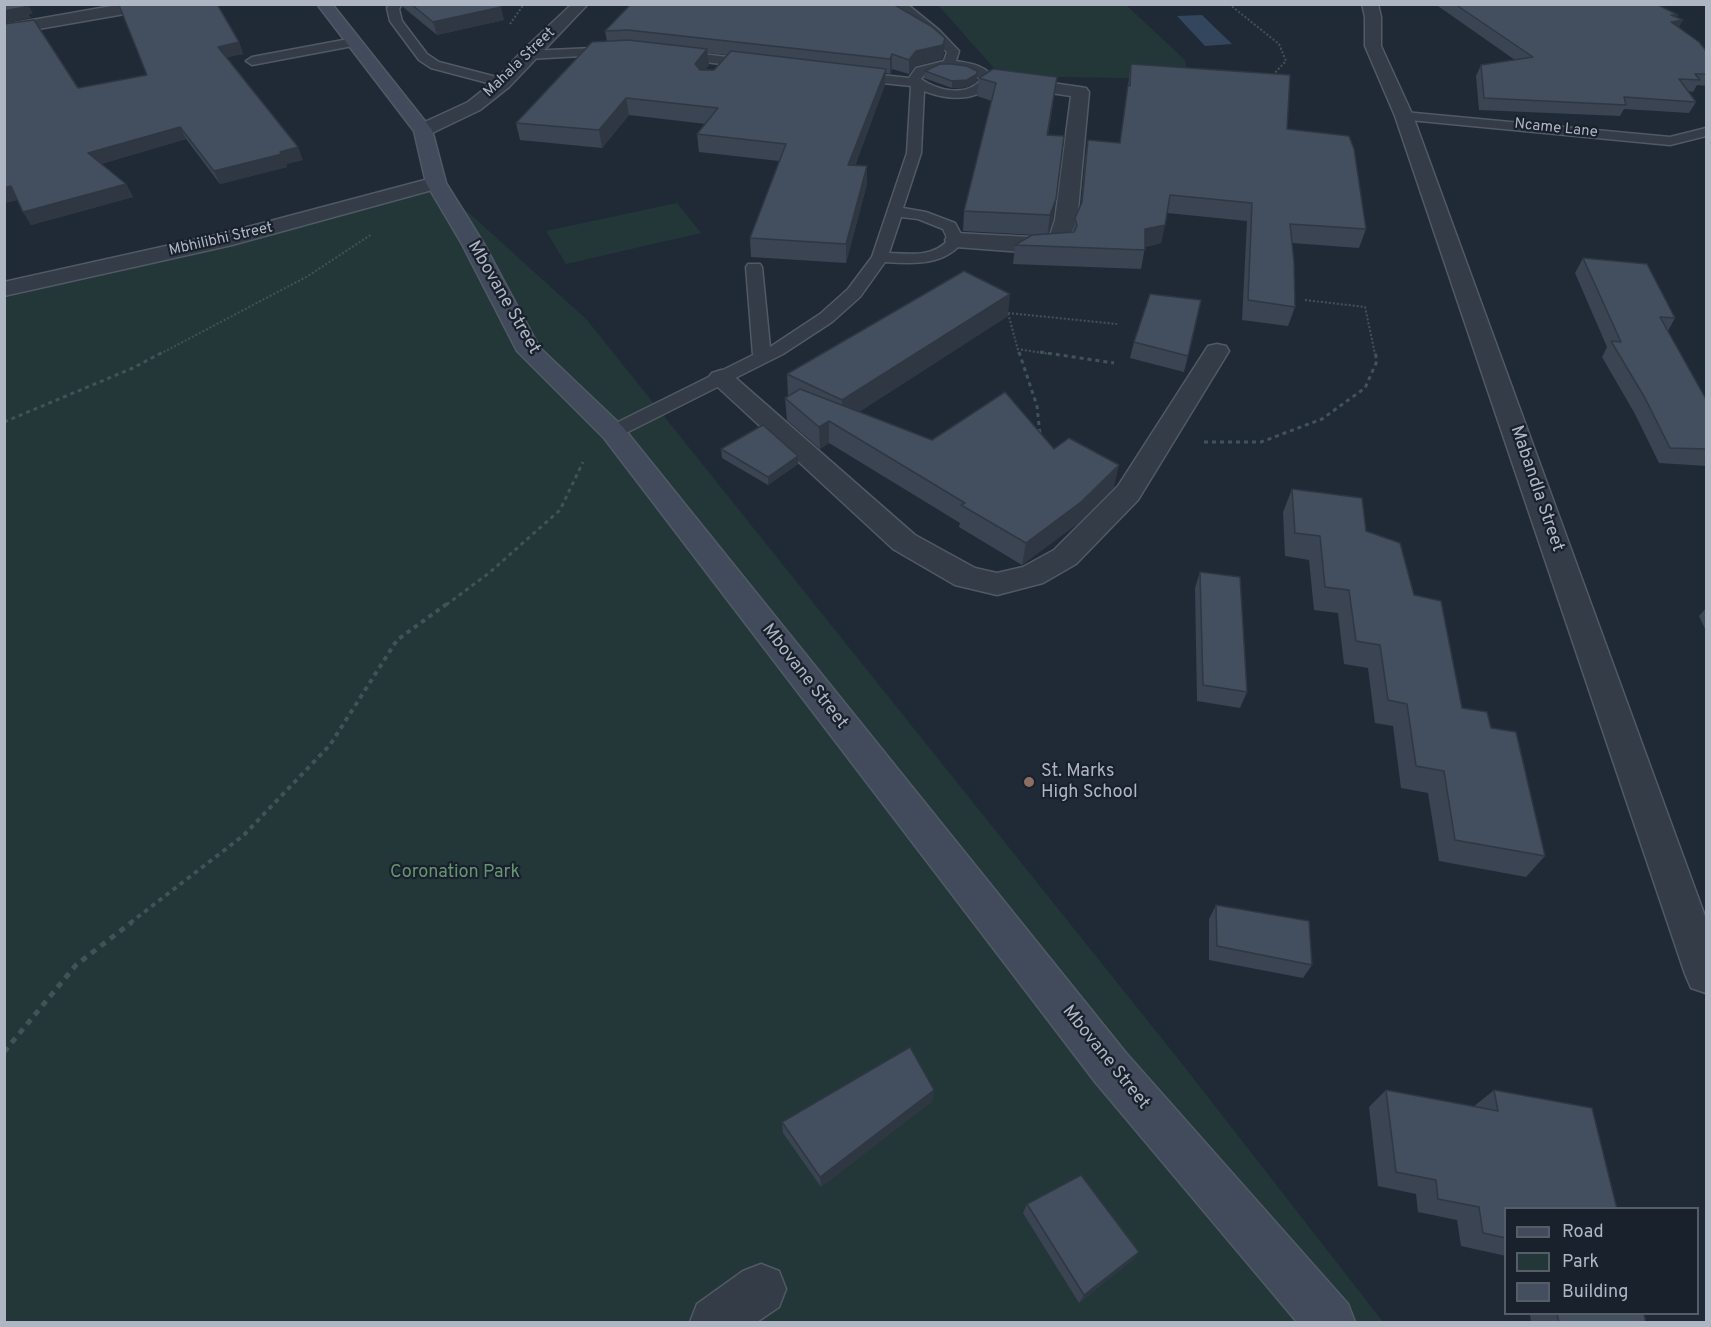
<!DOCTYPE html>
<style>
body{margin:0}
#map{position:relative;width:1711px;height:1327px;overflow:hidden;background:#202a37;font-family:Overpass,sans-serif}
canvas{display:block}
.frame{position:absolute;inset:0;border:6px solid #aeb6c4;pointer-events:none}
.legend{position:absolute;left:1504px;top:1207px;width:195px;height:108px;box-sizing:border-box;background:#19212c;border:2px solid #555d69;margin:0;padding:8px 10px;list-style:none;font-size:18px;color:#aeb6c4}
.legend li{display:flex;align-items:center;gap:12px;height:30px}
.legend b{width:30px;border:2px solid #555d69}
</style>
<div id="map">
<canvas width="1711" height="1327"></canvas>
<div class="frame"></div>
<ul class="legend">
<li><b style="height:8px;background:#424b5b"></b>Road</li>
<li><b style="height:16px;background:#233739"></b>Park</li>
<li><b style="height:16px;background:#434f5f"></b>Building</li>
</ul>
</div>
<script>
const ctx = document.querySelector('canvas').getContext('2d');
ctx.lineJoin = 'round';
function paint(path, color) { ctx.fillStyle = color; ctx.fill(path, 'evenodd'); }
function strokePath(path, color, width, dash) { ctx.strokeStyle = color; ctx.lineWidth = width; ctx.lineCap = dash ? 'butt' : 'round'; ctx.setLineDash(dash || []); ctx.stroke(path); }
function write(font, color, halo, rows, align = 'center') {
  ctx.font = font + ' Overpass,sans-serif'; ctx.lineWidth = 4.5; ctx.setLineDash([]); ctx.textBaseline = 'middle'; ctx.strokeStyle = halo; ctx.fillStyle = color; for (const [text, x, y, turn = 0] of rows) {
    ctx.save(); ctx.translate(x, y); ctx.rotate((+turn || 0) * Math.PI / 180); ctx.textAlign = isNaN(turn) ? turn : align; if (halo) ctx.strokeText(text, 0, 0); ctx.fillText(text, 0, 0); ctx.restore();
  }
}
const green = new Path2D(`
 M 938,5 L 1126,5 L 1185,60 L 1188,81 L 1126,78 L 1001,76 Z
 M 436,183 L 587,320 L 1179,1060 L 1383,1322 L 5,1322 L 4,298 L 371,208 Z
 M 677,203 L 701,233 L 566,264 L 546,231 Z`);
const water = new Path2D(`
 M 1202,15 L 1232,44 L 1205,46 L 1177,16 Z`);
const pathFar3 = new Path2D(`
 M 1229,4 L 1279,44 L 1286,61 L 1271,77
 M 510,24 L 524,4
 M 1305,300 L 1365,307 L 1375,354
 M 1005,311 L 1008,313 L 1019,354
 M 1008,313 L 1117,324
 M 1017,349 L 1050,354
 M 160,354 L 308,276 L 372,234`);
const pathFar2 = new Path2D(`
 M 1019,352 L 1037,406 L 1040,435
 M 1040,352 L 1114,363
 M 4,422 L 133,368 L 163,352
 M 1204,442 L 1261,442 L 1322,419 L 1365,388 L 1377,361 L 1375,352
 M 446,605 L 489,573 L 560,510 L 583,462`);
const pathFar1 = new Path2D(`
 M 130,923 L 244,835 L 330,745 L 397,640 L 448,603`);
const path = new Path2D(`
 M 4,1052 L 76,965 L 132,922`);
const lane = new Path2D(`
 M 390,4 L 402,4 L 399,9 L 402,21 L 427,54 L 439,62 L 508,80 L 509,83 L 503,87 L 431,68 L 419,60 L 390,21 L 387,8 Z
 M 894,4 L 907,4 L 939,30 L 959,51 L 956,61 C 970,63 989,66 994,81 C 977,103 948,100 924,91 L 921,153 L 903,208 L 926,212 L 955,223 L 964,240 C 945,266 914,264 885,262 L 860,297 L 832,322 L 783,354 L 620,436 L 606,436 L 603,432 L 606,428 L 753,355 L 746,267 L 748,264 L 760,264 L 762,267 L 770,347 L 820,314 L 848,289 L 872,257 L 907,153 L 911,86 L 854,80 L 848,76 L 854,72 L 909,78 L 916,68 L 944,61 L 947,52 ZM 950,68 L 972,72 L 981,80 C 966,97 938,91 921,79 C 927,69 940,68 950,68 ZM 901,217 L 918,219 L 943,229 L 948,240 C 934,257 910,254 889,253 Z
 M 354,38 L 358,39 L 358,45 L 252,65 L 246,61 L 252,57 Z
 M 614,47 L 618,48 L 618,54 L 528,59 L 522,55 L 528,51 Z
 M 676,51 L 754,60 L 760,64 L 754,68 L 672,58 L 672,52 Z
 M 1404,112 L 1670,137 L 1706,128 L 1706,136 L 1670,145 L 1399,119 L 1397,116 Z`);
const street = new Path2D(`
 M 123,4 L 160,4 L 153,9 L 4,35 L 4,25 Z
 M 572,4 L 588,4 L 509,87 L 480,110 L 430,134 L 416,134 L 414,130 L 416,126 L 468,102 L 497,79 L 522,51 Z
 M 1362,4 L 1378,4 L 1381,17 L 1381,46 L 1413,116 L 1706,919 L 1706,993 L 1691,988 L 1685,974 L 1395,116 L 1365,46 L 1365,17 Z
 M 1010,77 L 1080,87 L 1086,88 L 1089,92 L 1077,220 L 1070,236 L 1072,245 L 1069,250 L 1022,252 L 956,247 L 948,245 L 945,240 L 948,235 L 956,233 L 1049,238 L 1055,220 L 1071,96 L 1004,86 L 1001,82 L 1004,78 Z
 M 436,177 L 443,179 L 446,183 L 443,187 L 232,245 L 4,296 L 4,282 L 229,232 Z
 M 1217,344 L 1226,346 L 1229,351 L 1138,500 L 1076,564 L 1043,583 L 997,595 L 955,585 L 893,549 L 708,378 L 712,373 L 721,370 L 730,373 L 915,535 L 975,568 L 997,573 L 1023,567 L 1054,550 L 1118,486 L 1208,346 Z
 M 761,1264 L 779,1271 L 786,1289 L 779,1307 L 757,1322 L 690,1322 L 697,1304 L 743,1271 Z`);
const secondary = new Path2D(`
 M 317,4 L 332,4 L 432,130 L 446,183 L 484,244 L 539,347 L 622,426 L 1126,1053 L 1348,1304 L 1355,1322 L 1297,1322 L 1096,1083 L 604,438 L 517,351 L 462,244 L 426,183 L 414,131 Z`);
const wall = new Path2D(`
 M 402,4 L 498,4 L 504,20 L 437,35 L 403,7 Z
 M 631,4 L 944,53 L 942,59 L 915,66 L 909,74 L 892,69 L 890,74 L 886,73 L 885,85 L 855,165 L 867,184 L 846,263 L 751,257 L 750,238 L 779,161 L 699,152 L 697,134 L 706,124 L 629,115 L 602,148 L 520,140 L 516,123 L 607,41 L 605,31 ZM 708,53 L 728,55 L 714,70 L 705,70 L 709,65 Z
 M 1435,4 L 1656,4 L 1678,15 L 1676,17 L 1679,27 L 1707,52 L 1707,86 L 1697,85 L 1693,92 L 1688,91 L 1696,102 L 1689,113 L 1624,109 L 1620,116 L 1479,110 L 1476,76 L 1481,65 L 1515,60 Z
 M 4,24 L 78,88 L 147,75 L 239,42 L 243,54 L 227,57 L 303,160 L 286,164 L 287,167 L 220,184 L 186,139 L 101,164 L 126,184 L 133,197 L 31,225 L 17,200 L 4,203 Z
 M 1131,64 L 1287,129 L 1366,229 L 1359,248 L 1292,243 L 1295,307 L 1288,326 L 1242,320 L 1247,221 L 1167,213 L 1161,243 L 1145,247 L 1141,269 L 1013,264 L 1015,245 L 1035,235 L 963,231 L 964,211 L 992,101 L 977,96 L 979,78 L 1057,77 L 1048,135 L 1053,219 L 1048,234 L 1073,232 L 1075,218 L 1081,205 L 1085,158 L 1088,140 L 1120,143 Z
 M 925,71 L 977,74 L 977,81 L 967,87 L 952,88 L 924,78 Z
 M 1583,258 L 1675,318 L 1668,331 L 1707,401 L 1707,466 L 1659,463 L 1635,414 L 1602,357 L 1607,347 L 1575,273 Z
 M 1008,316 L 859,412 L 932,440 L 1054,449 L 1114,487 L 1077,524 L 1022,565 L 959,527 L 960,523 L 829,443 L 820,449 L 787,420 L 785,398 L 788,397 L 787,374 Z
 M 1134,342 L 1188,356 L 1184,372 L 1130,358 Z
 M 721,449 L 798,464 L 768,485 L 722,458 Z
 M 1292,489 L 1366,531 L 1414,595 L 1462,708 L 1491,728 L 1545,856 L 1526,877 L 1439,861 L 1428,793 L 1401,788 L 1393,726 L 1375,723 L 1368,668 L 1344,664 L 1338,613 L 1314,610 L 1309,560 L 1285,556 L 1283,512 Z
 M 1200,572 L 1247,692 L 1240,708 L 1197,701 L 1195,588 Z
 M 1707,607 L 1707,633 L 1699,616 Z
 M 1216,905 L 1312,965 L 1303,978 L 1209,960 L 1209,919 Z
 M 934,1090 L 932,1101 L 821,1187 L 783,1133 L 782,1122 Z
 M 1386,1090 L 1473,1107 L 1494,1090 L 1592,1108 L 1506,1209 L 1506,1256 L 1461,1246 L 1457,1220 L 1418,1212 L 1416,1194 L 1378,1186 L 1369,1107 Z
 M 1027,1204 L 1139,1252 L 1132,1260 L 1079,1303 L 1023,1213 Z
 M 1530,1314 L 1644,1314 L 1646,1323 L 1531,1323 Z`);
const shadedWall = new Path2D(`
 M 24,4 L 28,4 L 33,14 L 29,14 L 31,18 L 4,23 L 4,11 Z
 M 501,7 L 504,20 L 437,35 L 433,22 Z
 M 1671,15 L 1678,15 L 1674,21 L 1683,20 L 1677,31 L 1666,32 Z
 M 945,38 L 944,53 L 942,59 L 915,66 L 909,74 L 909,60 L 916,51 Z
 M 239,42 L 243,54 L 223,58 L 218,47 Z
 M 707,49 L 709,65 L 697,81 L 695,64 Z
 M 892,54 L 892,69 L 890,74 L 890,59 Z
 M 886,69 L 885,85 L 849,183 L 848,165 Z
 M 977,74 L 977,81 L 967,87 L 952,88 L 952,81 Z
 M 626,98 L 629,115 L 602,148 L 599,130 Z
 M 180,127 L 186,139 L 94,166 L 88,153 Z
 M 298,147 L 303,160 L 286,164 L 287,167 L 220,184 L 214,171 Z
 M 867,166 L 867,184 L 846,263 L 846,244 Z
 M 126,184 L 133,197 L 31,225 L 23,212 Z
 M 11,186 L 19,199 L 4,203 L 4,188 Z
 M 1056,199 L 1053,219 L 1047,236 L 1050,215 Z
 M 1165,225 L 1161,243 L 1141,247 L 1145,229 Z
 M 1010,294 L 1008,316 L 842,423 L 842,400 Z
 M 829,421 L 829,443 L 820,449 L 819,427 Z
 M 798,456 L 798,464 L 768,485 L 768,477 Z
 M 1119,465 L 1114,487 L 1077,524 L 1022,565 L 1026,543 Z
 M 934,1090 L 932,1101 L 821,1187 L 820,1177 Z
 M 1139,1252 L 1132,1260 L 1079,1303 L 1084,1295 Z`);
const building = new Path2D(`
 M 4,4 L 24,4 L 25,7 L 4,11 Z
 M 122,4 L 217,4 L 239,42 L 218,47 L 298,147 L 280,152 L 282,154 L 214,171 L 180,127 L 88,153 L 126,184 L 23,212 L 11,186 L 4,188 L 4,24 L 34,20 L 78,88 L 147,75 L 119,5 Z
 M 411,4 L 498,4 L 501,7 L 433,22 Z
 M 631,4 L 893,4 L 931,26 L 945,38 L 943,45 L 916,51 L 909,60 L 892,54 L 890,59 L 628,30 L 605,31 Z
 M 1455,4 L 1656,4 L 1678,15 L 1671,15 L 1683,20 L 1671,22 L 1699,42 L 1707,52 L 1707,74 L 1695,74 L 1700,80 L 1679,79 L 1696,102 L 1624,97 L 1626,105 L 1484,98 L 1481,65 L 1533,57 Z
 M 628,40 L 707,49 L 695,64 L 700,70 L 714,70 L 731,51 L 886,69 L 848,165 L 867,166 L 846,244 L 750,238 L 786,144 L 697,134 L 718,108 L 626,98 L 599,130 L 516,123 L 592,42 Z
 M 940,64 L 951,64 L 967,66 L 977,71 L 977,74 L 967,80 L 952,81 L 925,71 Z
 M 1131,64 L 1290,75 L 1287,129 L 1349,136 L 1354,149 L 1366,229 L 1290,224 L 1294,262 L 1295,307 L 1248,300 L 1252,203 L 1170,195 L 1165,225 L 1145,229 L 1145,250 L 1015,245 L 1032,235 L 1074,232 L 1077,226 L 1075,218 L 1082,202 L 1088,140 L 1120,143 L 1128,85 L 1130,86 Z
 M 993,69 L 1057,77 L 1047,135 L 1064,136 L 1056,199 L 1050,215 L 964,211 L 996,83 L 979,78 Z
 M 1583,258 L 1647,264 L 1675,318 L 1660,317 L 1707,401 L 1707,449 L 1670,448 L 1645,398 L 1611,341 L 1621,342 Z
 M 964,271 L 1010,294 L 842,400 L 787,374 Z
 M 1150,294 L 1201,300 L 1188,356 L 1134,342 Z
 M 800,389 L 932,440 L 1005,392 L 1054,449 L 1069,438 L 1119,465 L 1081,502 L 1026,543 L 961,505 L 965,503 L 829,421 L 819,427 L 785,398 Z
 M 763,425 L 798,456 L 768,477 L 721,449 Z
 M 1292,489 L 1362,498 L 1366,531 L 1400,543 L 1414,595 L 1441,601 L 1462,708 L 1487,712 L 1491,728 L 1516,732 L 1545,856 L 1455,840 L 1444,771 L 1416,766 L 1407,704 L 1388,700 L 1380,645 L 1356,641 L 1349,590 L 1325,587 L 1320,536 L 1295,533 Z
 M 1200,572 L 1240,577 L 1247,692 L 1203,685 Z
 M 1216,905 L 1309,921 L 1312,965 L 1217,946 Z
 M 910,1047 L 934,1090 L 820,1177 L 782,1122 Z
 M 1386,1090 L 1498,1111 L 1494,1090 L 1592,1108 L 1617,1209 L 1506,1209 L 1506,1238 L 1483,1233 L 1479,1207 L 1438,1199 L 1436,1180 L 1396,1172 Z
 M 1081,1175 L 1139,1252 L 1084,1295 L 1027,1204 Z
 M 1557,1314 L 1644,1314 L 1646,1323 L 1562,1323 L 1559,1322 Z`);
const markers = [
 [1029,782,6,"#8d6e63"]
];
const farStreetnames = [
 ["Mahala Street",520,63,-44],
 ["Ncame Lane",1556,129,6],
 ["Mbhilibhi Street",221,240,-13]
];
const streetNames = [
 ["Mbovane Street",503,298,60],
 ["Mabandla Street",1536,489,71],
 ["Mbovane Street",804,677,52],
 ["Mbovane Street",1105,1058,51]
];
const poiNames = [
 ["St. Marks",1041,772],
 ["High School",1041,793]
];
const parkNames = [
 ["Coronation Park",455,873]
];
paint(green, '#233739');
paint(water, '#34455e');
strokePath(lane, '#515965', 3);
strokePath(street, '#515965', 3);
strokePath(secondary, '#515965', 3);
strokePath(pathFar3, '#405356', 2, [2, 2]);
strokePath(pathFar2, '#405356', 3, [4, 4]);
strokePath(pathFar1, '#405356', 4, [4.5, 4.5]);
strokePath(path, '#405356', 5, [6, 6]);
paint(lane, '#343c48');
paint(street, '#343c48');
paint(secondary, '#424b5b');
paint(wall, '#3a4452');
paint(shadedWall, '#2f3742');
paint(building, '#434f5f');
strokePath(building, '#2f3742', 1.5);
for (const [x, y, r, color] of markers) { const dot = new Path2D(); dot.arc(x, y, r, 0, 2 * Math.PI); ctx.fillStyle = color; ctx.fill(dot); strokePath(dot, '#19212c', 2); }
write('15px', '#aeb6c4', '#19212c', farStreetnames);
write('18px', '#aeb6c4', '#19212c', streetNames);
write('18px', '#aeb6c4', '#19212c', poiNames, 'left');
write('18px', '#669471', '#19212c', parkNames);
</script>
